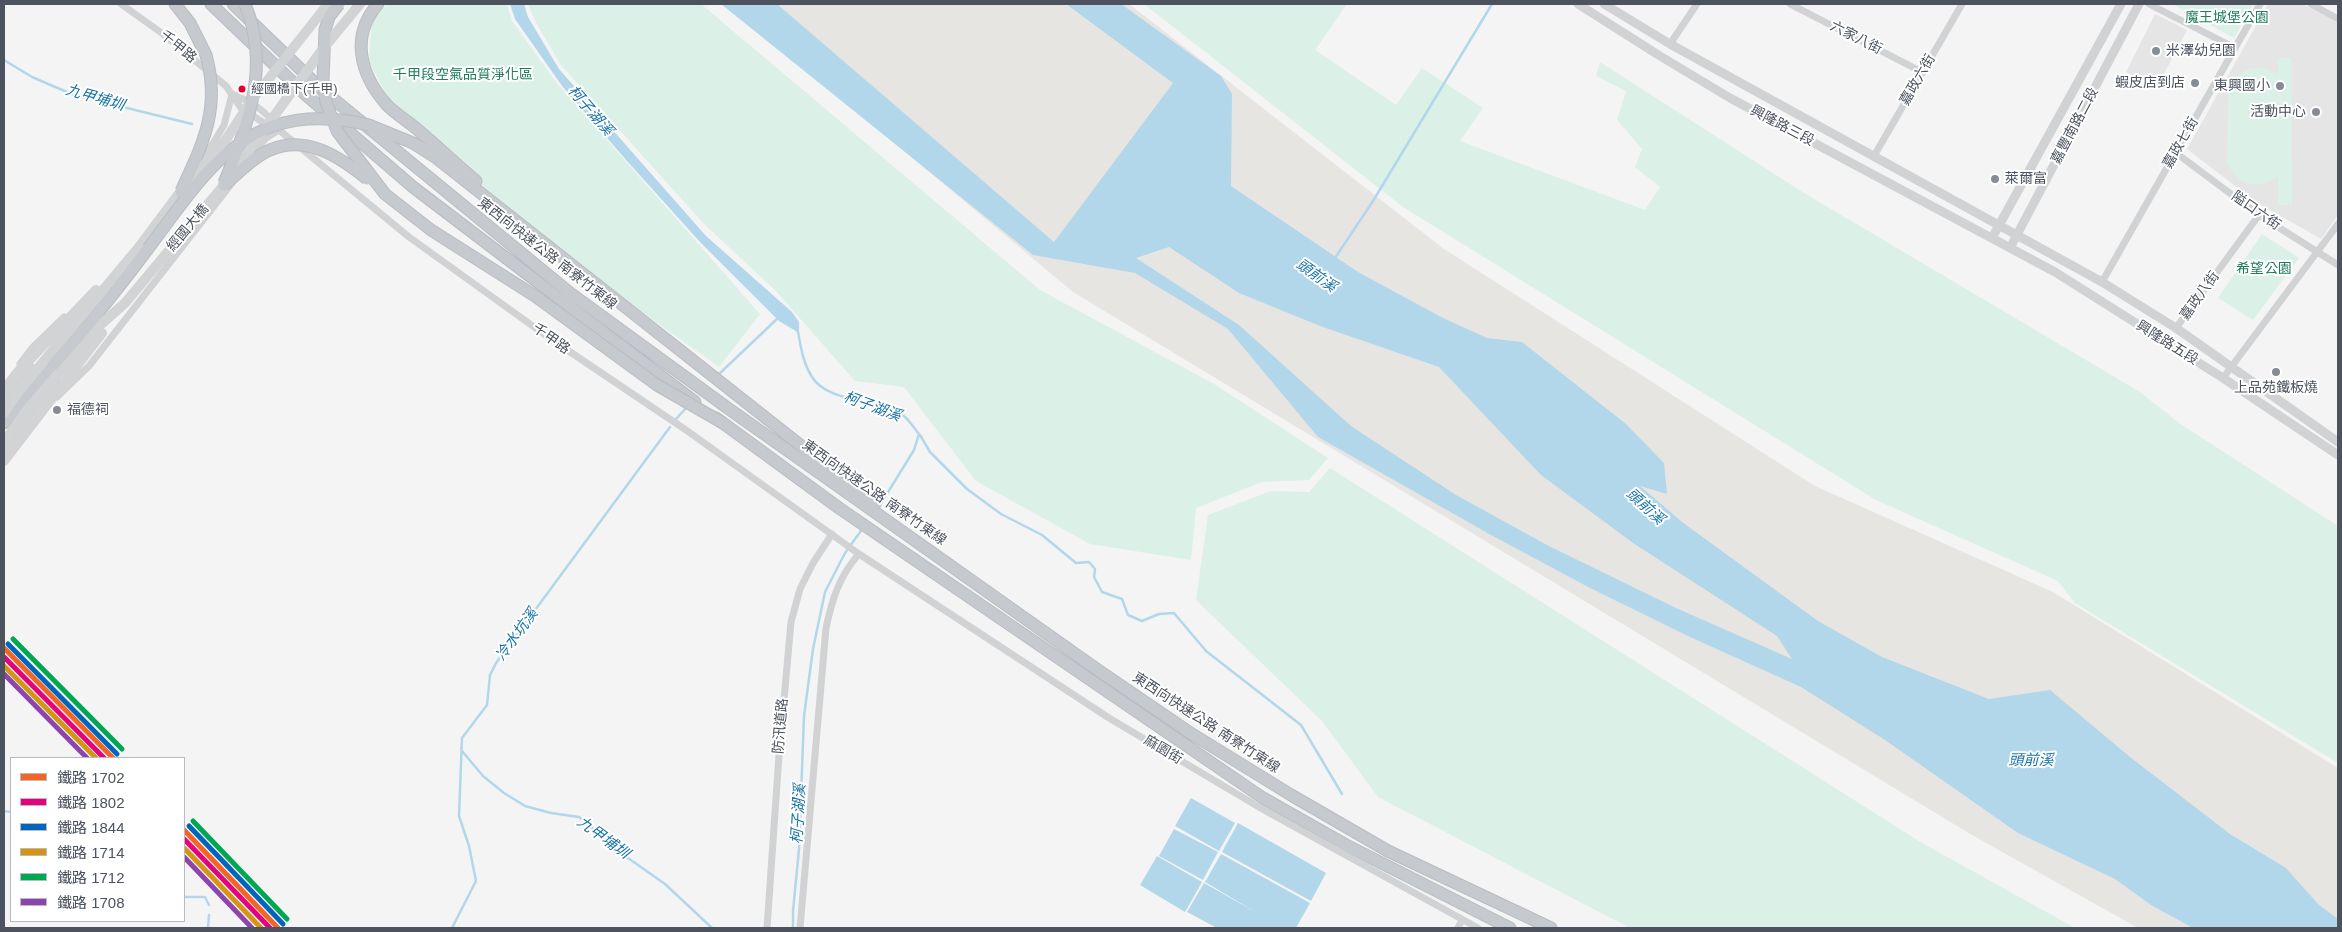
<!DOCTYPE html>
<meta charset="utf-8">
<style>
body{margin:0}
#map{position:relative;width:2342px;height:932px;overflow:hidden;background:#f4f4f4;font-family:Arial,"Noto Sans TC",sans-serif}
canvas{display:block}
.frame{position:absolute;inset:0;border:5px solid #4c535f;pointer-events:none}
.legend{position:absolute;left:10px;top:757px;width:175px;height:165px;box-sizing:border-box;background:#fff;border:1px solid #b7babf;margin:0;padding:6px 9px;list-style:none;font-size:15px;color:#4c535f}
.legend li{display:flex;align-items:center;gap:10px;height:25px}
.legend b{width:25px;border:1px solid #b7babf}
</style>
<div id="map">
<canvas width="2342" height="932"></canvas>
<div class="frame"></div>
<ul class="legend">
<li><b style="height:6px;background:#f26522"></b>鐵路 1702</li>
<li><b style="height:6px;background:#e5007d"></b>鐵路 1802</li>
<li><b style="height:6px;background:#0065bd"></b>鐵路 1844</li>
<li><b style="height:6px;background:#d59513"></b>鐵路 1714</li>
<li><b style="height:6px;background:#00a651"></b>鐵路 1712</li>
<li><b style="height:6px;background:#8e44ad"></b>鐵路 1708</li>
</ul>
</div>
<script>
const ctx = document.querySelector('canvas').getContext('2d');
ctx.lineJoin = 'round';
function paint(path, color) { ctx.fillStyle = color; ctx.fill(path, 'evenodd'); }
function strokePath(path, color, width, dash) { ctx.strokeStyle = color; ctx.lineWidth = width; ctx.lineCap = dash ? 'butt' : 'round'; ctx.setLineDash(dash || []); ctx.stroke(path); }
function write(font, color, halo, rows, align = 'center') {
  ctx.font = font + ' Arial,"Noto Sans TC",sans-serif'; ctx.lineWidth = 4; ctx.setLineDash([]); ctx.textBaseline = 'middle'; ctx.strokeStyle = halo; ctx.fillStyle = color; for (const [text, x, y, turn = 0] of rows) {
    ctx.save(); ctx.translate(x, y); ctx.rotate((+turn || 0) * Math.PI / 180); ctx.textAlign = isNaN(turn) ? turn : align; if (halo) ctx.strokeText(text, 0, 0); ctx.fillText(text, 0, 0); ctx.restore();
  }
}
const education = new Path2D(`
 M 2268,4 L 2303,4 L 2338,23 L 2338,215 L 2321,239 L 2256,202 L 2187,149 Z
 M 2155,14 L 2187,30 L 2157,87 L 2126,72 Z`);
const green = new Path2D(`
 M 387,4 L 507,4 L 512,21 L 555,81 L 760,314 L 719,367 L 642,312 L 514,214 L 393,107 L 369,62 L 372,22 Z
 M 528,4 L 701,4 L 1040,290 L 1214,384 L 1328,458 L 1309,480 L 1262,482 L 1196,508 L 1191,560 L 1090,544 L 976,481 L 904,387 L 855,381 L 776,291 L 704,224 L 561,65 L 535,21 Z
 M 1144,4 L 1347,4 L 1315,50 L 1396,105 L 1422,68 L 1483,108 L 1460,141 L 1645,210 L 1660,187 L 1635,167 L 1642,149 L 1617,120 L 1626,91 L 1596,76 L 1600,62 L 1804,193 L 2140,392 L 2179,423 L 2338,526 L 2338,763 L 2075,603 L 2058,581 L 1876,500 L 1403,207 Z
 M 2172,4 L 2253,4 L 2234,38 Z
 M 2278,58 L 2291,58 L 2292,205 L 2278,205 L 2278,176 C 2258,191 2235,186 2227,161 L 2228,94 C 2236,68 2254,62 2278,74 Z
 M 2262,234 L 2299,258 L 2253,320 L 2218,298 Z
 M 1330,468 L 1922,843 L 2075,928 L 1630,928 L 1378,797 L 1322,721 L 1196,600 L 1208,515 L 1271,491 L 1309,492 Z`);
const sand = new Path2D(`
 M 728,4 L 1129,4 L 1444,249 L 1815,486 L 2053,592 L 2338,768 L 2338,928 L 2138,928 L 1972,835 L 1073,292 Z`);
const water = new Path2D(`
 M 510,4 L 524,4 L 528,17 L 559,69 L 706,236 L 792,312 L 799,322 L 799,333 L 779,321 L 700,242 L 627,161 L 562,86 L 515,19 Z
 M 721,4 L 777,4 L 1054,242 L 1173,83 L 1066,4 L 1121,4 L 1221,76 L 1232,94 L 1231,186 L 1358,272 L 1443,318 L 1487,338 L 1522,342 L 1626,424 L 1664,463 L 1667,494 L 1640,486 L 1682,522 L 1818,621 L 1882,657 L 1989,699 L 2050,690 L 2130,757 L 2230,834 L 2286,868 L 2318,904 L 2338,919 L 2338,928 L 2193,928 L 2151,905 L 2115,879 L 2018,833 L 1885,740 L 1801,687 L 1690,637 L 1590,588 L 1491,535 L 1318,437 L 1228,329 L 1135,273 L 1033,255 ZM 1169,247 L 1239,293 L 1320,326 L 1439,367 L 1541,475 L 1633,543 L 1777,636 L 1792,659 L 1676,608 L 1547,545 L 1456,495 L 1351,426 L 1239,325 L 1136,258 Z
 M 1191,798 L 1235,823 L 1219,851 L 1175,826 Z
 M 1238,823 L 1326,873 L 1311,901 L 1222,852 Z
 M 1174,829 L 1218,852 L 1203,880 L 1159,856 Z
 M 1221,854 L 1310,903 L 1296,928 L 1217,928 L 1187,912 L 1204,883 L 1259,914 L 1205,882 Z
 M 1157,856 L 1202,882 L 1185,912 L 1140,885 Z`);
const stream = new Path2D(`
 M 4,60 L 32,77 L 74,95 L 192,124
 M 1335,258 L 1373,201 L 1492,4
 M 798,332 C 801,348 803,363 812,377 C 828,403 879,399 904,416 C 909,420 914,428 919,434 L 914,450 L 880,505
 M 717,376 L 778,318
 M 676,419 L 687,407
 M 920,435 L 930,452 L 967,489 L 1001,514 L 1042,535 L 1076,563 L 1089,562 L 1095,569 L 1094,577 L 1102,592 L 1122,599 L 1128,615 L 1142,621 L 1159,614 L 1174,613 L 1206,651 L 1301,725 L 1342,794
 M 462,751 L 483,776 L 504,793 L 525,806 L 551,813 L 579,817 L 628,858 L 665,884 L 712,928
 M 4,811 L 11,812
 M 184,897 L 205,897 L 209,905
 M 208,928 L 209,915
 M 452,928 L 476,881 L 469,846 L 459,816 L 462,738 L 487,705 L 490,675 L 496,663 L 670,427
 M 793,928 L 793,911 L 799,849 L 804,716 L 813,649 L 825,592 L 845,553 L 863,528`);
const minor = new Path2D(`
 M 121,4 L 163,34 L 226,86 L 241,108 L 270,127
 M 1790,4 L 1922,72
 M 2149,4 L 2235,48
 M 2311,4 L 2338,19
 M 1670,44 L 1697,4
 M 232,94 C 252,102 268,112 279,130 L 409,237 L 548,337 L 686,430 L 859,554 L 1109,718 L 1264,810 L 1478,928
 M 2176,153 L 2259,215 L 2338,265
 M 1874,156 L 1962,4
 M 250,158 L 266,138 L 279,130
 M 202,162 L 224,125 L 232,94
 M 2102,282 L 2260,4
 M 2176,328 L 2259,215
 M 20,364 L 33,347 L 64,317
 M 2223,378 L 2338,224
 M 57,397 L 89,366 L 232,183
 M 4,402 L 32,367
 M 4,452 L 59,382
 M 767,928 L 779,755 L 791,622 L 800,589 L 813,563 L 832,534
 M 800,928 L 826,628 C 832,600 839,576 859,554
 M 1458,928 L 1462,920`);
const tertiary = new Path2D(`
 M 1578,4 L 1660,56 L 1730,98 L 2055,272 L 2223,378 L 2338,455
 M 1604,4 L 1670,44 L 2102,282 L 2176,328 L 2338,442
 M 1992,238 L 2121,4
 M 2010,248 L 2139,4`);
const secondary = new Path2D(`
 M 139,247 L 181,191`);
const trunk = new Path2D(`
 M 175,4 L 190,23 L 206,55
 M 211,4 L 306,95 L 413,187 L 695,402
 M 233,4 L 320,88 L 570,293 L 729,409 L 1098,670 L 1192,734 L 1291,795 L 1388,851 L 1551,928
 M 378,4 C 350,36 360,74 386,104 C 395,114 408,121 418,130 C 438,147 456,164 476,181
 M 369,125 L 413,143 L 435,157 L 875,504
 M 716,418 L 839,508 L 1263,798 L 1346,845 L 1510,928
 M 4,423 L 53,365`);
const secondaryBridge = new Path2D(`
 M 186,186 L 227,138 L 252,100 L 328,4
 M 4,390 L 17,373 L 96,290
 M 4,413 L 19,391 L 139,247
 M 4,442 L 27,410 L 98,327 L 125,303 L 224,185 L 322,50 L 360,4
 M 4,461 L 102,333`);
const trunkBridge = new Path2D(`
 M 339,4 L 329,17 L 325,30 L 323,80 L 326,102 L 337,131 L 385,194 L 431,230 L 535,296 L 657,385 L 723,423
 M 224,183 C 248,124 271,67 245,4
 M 224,185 C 238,174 253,157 270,150 C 306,134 340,157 367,179
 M 181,191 C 203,144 221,108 206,55
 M 53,365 C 87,328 117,290 147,250 C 210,166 249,97 369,125`);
const rail1 = new Path2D(`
 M 4,648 L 113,758
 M 184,830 L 278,928`);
const rail2 = new Path2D(`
 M 4,657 L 104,758
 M 184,839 L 270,928`);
const rail3 = new Path2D(`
 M 8,644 L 117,754
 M 189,826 L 283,924`);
const rail4 = new Path2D(`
 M 4,666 L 96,758
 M 184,848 L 261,928`);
const rail5 = new Path2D(`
 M 13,639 L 122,749
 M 193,821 L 287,919`);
const rail6 = new Path2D(`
 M 4,674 L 87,758
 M 184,857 L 252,928`);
const markers = [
 [2156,51,5,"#878b93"],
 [2195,83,5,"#878b93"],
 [2280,86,5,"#878b93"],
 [242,89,4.5,"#e4002b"],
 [2316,112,5,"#878b93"],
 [1995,179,5,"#878b93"],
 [2276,372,5,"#878b93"],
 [57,410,5,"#878b93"]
];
const busNames = [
 ["經國橋下(千甲)",251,89]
];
const parkNames = [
 ["魔王城堡公園",2227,18],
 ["千甲段空氣品質淨化區",463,75],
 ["希望公園",2264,269]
];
const streetNames = [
 ["六家八街",1856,38,27],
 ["千甲路",178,47,39],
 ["嘉政六街",1918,80,-60],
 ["興隆路三段",1782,126,28],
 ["嘉豐南路二段",2075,126,-62],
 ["嘉政七街",2181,143,-60],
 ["隘口六街",2256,211,35],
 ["經國大橋",188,228,-50],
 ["東西向快速公路 南寮竹東線",547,254,38],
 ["嘉政八街",2200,296,-54],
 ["千甲路",551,339,35],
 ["興隆路五段",2167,343,32],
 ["東西向快速公路 南寮竹東線",874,493,35],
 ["東西向快速公路 南寮竹東線",1206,723,33],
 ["防汛道路",781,726,-85],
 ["麻園街",1163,750,31]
];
const poiNames = [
 ["米澤幼兒園",2166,51],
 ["蝦皮店到店",2185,83,"right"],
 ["東興國小",2270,86,"right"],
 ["活動中心",2306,112,"right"],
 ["萊爾富",2005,179],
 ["上品苑鐵板燒",2276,388,"center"],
 ["福德祠",67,410]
];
const waterNames = [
 ["九甲埔圳",95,98,16],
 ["柯子湖溪",590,111,49],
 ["頭前溪",1316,276,35],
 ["柯子湖溪",872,407,20],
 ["頭前溪",1645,507,42],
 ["冷水坑溪",517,635,-54],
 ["頭前溪",2031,761],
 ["柯子湖溪",799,814,-87],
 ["九甲埔圳",603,838,36]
];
paint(education, '#e6e5e5');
paint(green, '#dbf0e6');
paint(sand, '#e7e5e1');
paint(water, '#b3d7ea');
strokePath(stream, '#b3d7ea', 2.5);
strokePath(trunk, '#b9bcc2', 13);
strokePath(minor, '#d0d2d4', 7);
strokePath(tertiary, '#d0d2d4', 9);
strokePath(secondary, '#d1d3d5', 10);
strokePath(trunk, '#c6c9cd', 11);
strokePath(trunkBridge, '#b9bcc2', 13, []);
strokePath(secondaryBridge, '#d1d3d5', 10);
strokePath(trunkBridge, '#c6c9cd', 11);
strokePath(rail1, '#f26522', 5);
strokePath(rail2, '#e5007d', 5);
strokePath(rail3, '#0065bd', 5);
strokePath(rail4, '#d59513', 5);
strokePath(rail5, '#00a651', 5);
strokePath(rail6, '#8e44ad', 5);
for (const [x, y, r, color] of markers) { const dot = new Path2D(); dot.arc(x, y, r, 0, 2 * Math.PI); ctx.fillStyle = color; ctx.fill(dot); strokePath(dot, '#fff', 2); }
write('13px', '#4c535f', '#fff', busNames, 'left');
write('14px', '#207d5c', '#fff', parkNames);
write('14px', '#4c535f', '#fff', streetNames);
write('14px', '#4c535f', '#fff', poiNames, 'left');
write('italic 15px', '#1873a5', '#fff', waterNames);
</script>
